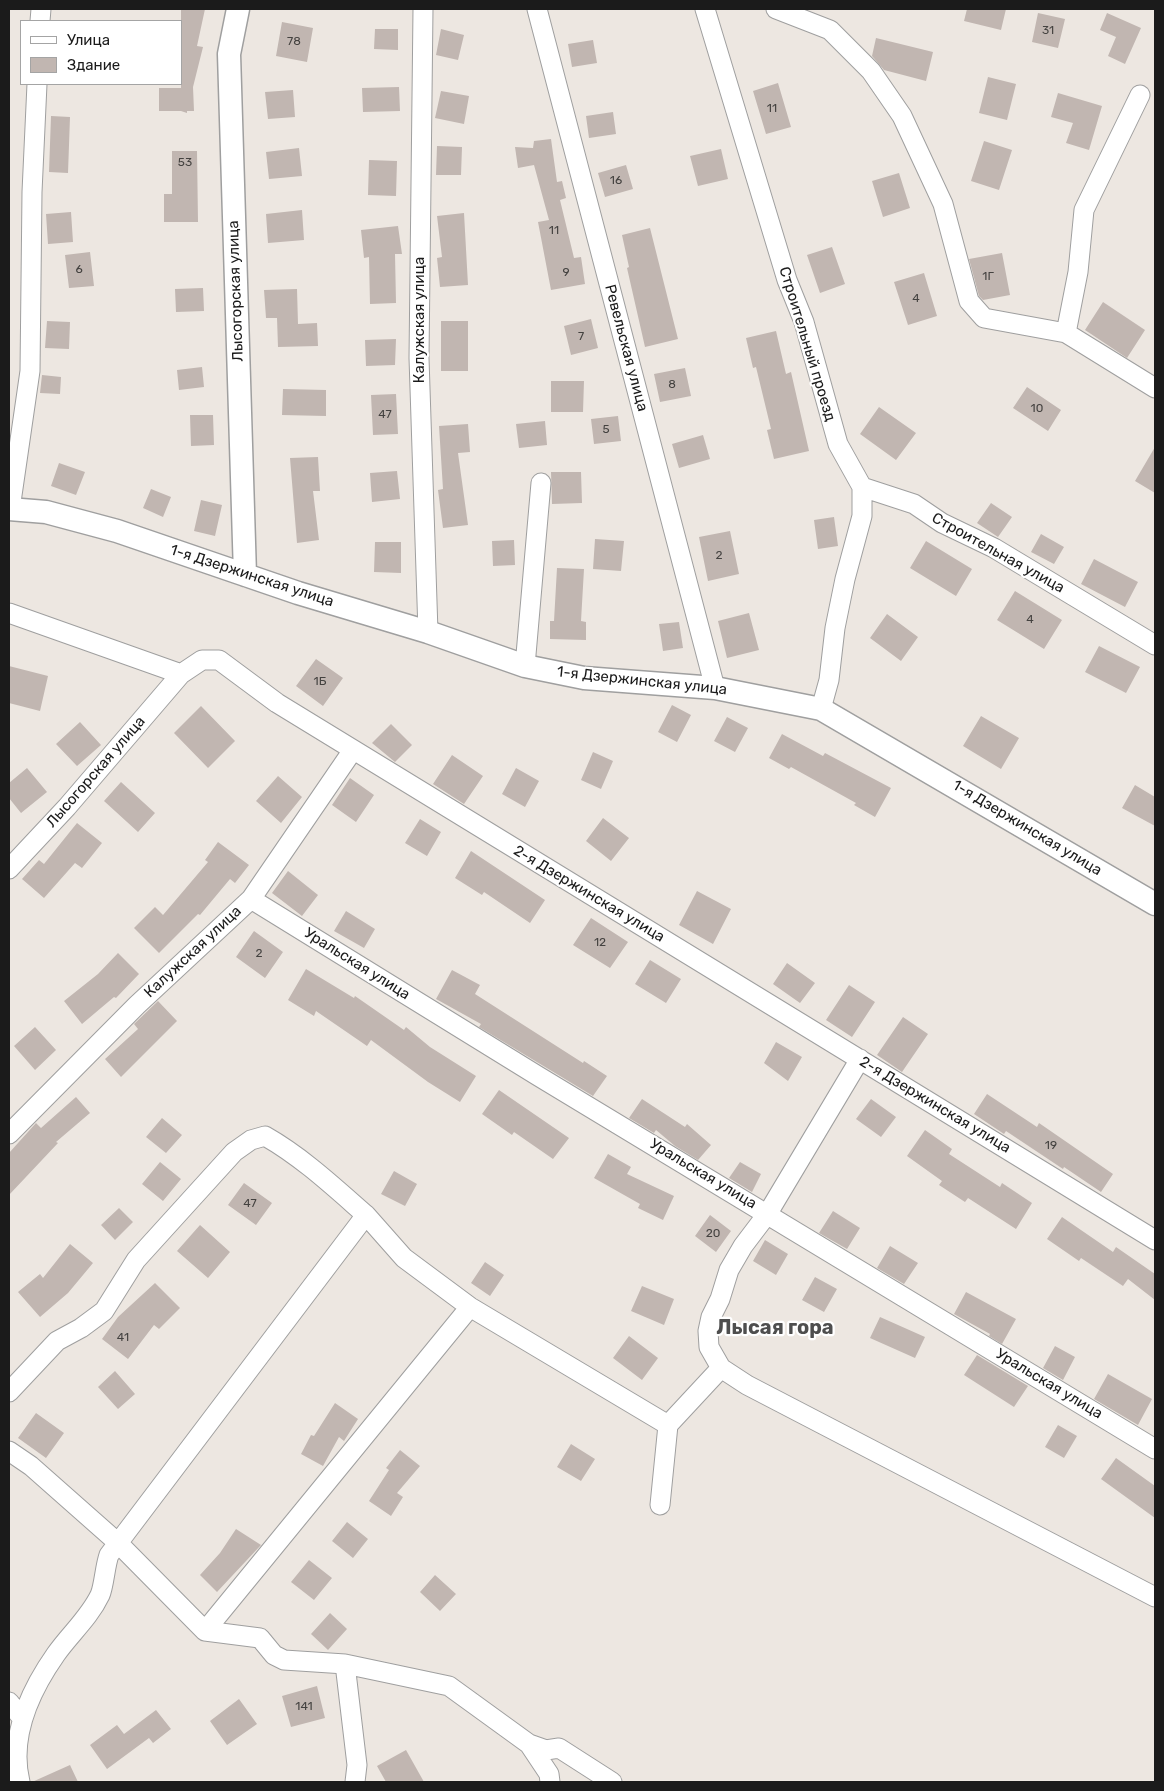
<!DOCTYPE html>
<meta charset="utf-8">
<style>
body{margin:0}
#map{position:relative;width:1164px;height:1791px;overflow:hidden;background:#ede7e1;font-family:Rubik,sans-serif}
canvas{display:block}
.frame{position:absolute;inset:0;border:10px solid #1b1b1b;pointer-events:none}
.legend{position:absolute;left:20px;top:20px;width:162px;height:65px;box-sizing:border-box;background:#fff;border:1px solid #a4a4a4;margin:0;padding:6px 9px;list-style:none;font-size:15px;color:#1b1b1b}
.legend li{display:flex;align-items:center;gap:10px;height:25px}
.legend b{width:25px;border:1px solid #a4a4a4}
</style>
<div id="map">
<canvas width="1164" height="1791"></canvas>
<div class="frame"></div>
<ul class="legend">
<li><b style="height:6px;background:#fff"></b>Улица</li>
<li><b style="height:14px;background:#c1b6b1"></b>Здание</li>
</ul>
</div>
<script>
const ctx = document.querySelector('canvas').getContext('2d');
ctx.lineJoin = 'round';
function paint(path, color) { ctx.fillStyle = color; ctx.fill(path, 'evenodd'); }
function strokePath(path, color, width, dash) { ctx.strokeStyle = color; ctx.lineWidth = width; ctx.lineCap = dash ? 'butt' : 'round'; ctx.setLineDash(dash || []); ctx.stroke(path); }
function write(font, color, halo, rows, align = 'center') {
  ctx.font = font + ' Rubik,sans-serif'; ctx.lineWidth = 4.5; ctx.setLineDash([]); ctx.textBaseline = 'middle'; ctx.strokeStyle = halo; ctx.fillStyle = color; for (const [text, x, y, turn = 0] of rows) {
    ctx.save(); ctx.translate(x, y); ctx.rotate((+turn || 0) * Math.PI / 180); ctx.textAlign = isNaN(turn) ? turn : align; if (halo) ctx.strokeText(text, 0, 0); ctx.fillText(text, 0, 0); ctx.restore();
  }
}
const building = new Path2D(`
 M 181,9 L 205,9 L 197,46 L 203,47 L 193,87 L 194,111 L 187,111 L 187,113 L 181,111 L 159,111 L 159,88 L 181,88 Z
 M 967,9 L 1006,9 L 1001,30 L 964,21 Z
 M 1038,13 L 1065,19 L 1058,48 L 1032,42 Z
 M 1107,13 L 1141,28 L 1125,64 L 1108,56 L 1116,37 L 1100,30 Z
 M 282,22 L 313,28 L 307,62 L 276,56 Z
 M 375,29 L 398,29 L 398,50 L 374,49 Z
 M 441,29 L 464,35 L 458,60 L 436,55 Z
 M 876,38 L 933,52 L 926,81 L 884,70 L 872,56 Z
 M 593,40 L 597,63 L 572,67 L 568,44 Z
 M 988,77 L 1016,84 L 1007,120 L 979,113 Z
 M 778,83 L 791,127 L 766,134 L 753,91 Z
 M 399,87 L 400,111 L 363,112 L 362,88 Z
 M 293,90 L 295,117 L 268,119 L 265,92 Z
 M 441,91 L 469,96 L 464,124 L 435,118 Z
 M 1058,93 L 1102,106 L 1089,150 L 1066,143 L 1073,123 L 1051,117 Z
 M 613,112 L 616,134 L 589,138 L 586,116 Z
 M 51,116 L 70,117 L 68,173 L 49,172 Z
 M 551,139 L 557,182 L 562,181 L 566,198 L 560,200 L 574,258 L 581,257 L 585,284 L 551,290 L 538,222 L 549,220 L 534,165 L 518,168 L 515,147 L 533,148 L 534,141 Z
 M 984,141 L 1012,150 L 999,190 L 971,181 Z
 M 437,146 L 462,147 L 461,175 L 436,175 Z
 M 299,148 L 302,176 L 269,179 L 266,152 Z
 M 721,149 L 728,179 L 698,186 L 690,156 Z
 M 172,151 L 197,151 L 198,222 L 164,222 L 164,194 L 172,194 Z
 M 369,160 L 397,161 L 396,196 L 368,195 Z
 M 626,165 L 633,189 L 605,197 L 598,173 Z
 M 899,173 L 910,208 L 883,217 L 872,181 Z
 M 302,210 L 304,240 L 268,243 L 266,214 Z
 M 71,212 L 73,242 L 48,244 L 46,214 Z
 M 464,213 L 468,285 L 440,287 L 437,258 L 442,257 L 437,216 Z
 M 398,226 L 402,254 L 395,254 L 396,303 L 370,304 L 369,257 L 364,258 L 361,230 Z
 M 650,228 L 678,339 L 645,347 L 627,268 L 629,267 L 622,235 Z
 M 832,247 L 845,284 L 820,293 L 807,255 Z
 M 90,252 L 94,286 L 69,288 L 65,255 Z
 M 1002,253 L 1010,295 L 983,300 L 979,296 L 969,259 Z
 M 924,273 L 937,316 L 908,325 L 894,282 Z
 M 203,288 L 204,311 L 176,312 L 175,289 Z
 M 297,289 L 298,324 L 317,323 L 318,346 L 278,347 L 277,318 L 266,318 L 264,290 Z
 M 1103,302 L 1145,330 L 1127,358 L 1085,330 Z
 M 591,319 L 598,348 L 571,355 L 564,326 Z
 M 47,321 L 70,322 L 69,349 L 45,348 Z
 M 441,321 L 468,321 L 468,371 L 441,371 Z
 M 776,331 L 786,374 L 791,372 L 809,451 L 774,459 L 767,430 L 771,429 L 756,367 L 753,368 L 746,338 Z
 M 396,339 L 395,365 L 366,366 L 365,340 Z
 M 202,367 L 204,387 L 179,390 L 177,370 Z
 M 685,368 L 691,396 L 660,402 L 654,374 Z
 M 42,375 L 61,377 L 60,394 L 40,393 Z
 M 551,381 L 584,381 L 583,412 L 551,412 Z
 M 1027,387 L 1061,410 L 1048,431 L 1013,408 Z
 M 283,389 L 326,390 L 326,416 L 282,415 Z
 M 396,394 L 398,434 L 373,435 L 371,395 Z
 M 879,407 L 916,433 L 896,460 L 860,434 Z
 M 190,415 L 213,415 L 214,445 L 191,446 Z
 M 618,416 L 621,441 L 594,444 L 591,419 Z
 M 545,421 L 547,445 L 519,448 L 516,424 Z
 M 468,424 L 470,452 L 458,453 L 468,525 L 443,528 L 438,490 L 443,489 L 439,426 Z
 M 703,435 L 710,459 L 679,468 L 672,444 Z
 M 1155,447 L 1155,493 L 1135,481 Z
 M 318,457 L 320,491 L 313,491 L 319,540 L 297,543 L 290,458 Z
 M 59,463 L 85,472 L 76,495 L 51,486 Z
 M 397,471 L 400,499 L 372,502 L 370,473 Z
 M 551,472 L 581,472 L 582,503 L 552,504 Z
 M 151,489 L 171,497 L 163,517 L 143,508 Z
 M 201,500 L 222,505 L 215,536 L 194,531 Z
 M 991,503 L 1012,517 L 998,537 L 977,523 Z
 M 834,517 L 838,546 L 818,549 L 814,520 Z
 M 730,531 L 739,574 L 708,581 L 699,537 Z
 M 1041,534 L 1064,547 L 1054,564 L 1031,552 Z
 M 595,539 L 624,541 L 621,571 L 593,569 Z
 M 514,540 L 515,565 L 493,566 L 492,541 Z
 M 926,541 L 972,569 L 956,596 L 910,568 Z
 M 375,542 L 401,542 L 401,573 L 374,572 Z
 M 1094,559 L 1138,582 L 1125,607 L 1081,584 Z
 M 557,568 L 584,569 L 581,621 L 586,622 L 586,640 L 550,639 L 550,621 L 554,621 Z
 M 1015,591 L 1062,620 L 1044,649 L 997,620 Z
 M 749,613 L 759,650 L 727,658 L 718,621 Z
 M 887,614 L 918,637 L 901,661 L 870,638 Z
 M 679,622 L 683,648 L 663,651 L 659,624 Z
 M 1099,646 L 1140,667 L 1126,693 L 1085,672 Z
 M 316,659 L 343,678 L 323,706 L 296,686 Z
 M 9,666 L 48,676 L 40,711 L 9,703 Z
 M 672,705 L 691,715 L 677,742 L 658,732 Z
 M 201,706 L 235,741 L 208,768 L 174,733 Z
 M 981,716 L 1019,738 L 1001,769 L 963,746 Z
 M 727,717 L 748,728 L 735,752 L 714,741 Z
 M 80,722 L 101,745 L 77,766 L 56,744 Z
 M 391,724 L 412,745 L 395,762 L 372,743 Z
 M 782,734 L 823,756 L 825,753 L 891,788 L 875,817 L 854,805 L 856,803 L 791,767 L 789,769 L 769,758 Z
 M 593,752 L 613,761 L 601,789 L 581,780 Z
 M 452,755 L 483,776 L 464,804 L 433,784 Z
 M 27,768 L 47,792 L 21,813 L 9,798 L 9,783 Z
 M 516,768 L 539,781 L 525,807 L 502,794 Z
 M 278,776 L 302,797 L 281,823 L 256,801 Z
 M 350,778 L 374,795 L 356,822 L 332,805 Z
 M 121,782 L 155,813 L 138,832 L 104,801 Z
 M 1135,785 L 1155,797 L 1155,826 L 1122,808 Z
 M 603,818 L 629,838 L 611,861 L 586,841 Z
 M 420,819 L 441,832 L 427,856 L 405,843 Z
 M 77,823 L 102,843 L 82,868 L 75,863 L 44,898 L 22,879 L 39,860 L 44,864 Z
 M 218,842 L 249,865 L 235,883 L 230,879 L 200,915 L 198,914 L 159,953 L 134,928 L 155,907 L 163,915 L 208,862 L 205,860 Z
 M 471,851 L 545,900 L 530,923 L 484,892 L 482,895 L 455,878 Z
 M 288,871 L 318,895 L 302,916 L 272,893 Z
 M 697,891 L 731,909 L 713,944 L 679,925 Z
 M 346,911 L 375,929 L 364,948 L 334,931 Z
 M 591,918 L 628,942 L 610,968 L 573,945 Z
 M 254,931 L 283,952 L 265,978 L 236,957 Z
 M 118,953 L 139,974 L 116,998 L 114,997 L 82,1024 L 64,1001 L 98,974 Z
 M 650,960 L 681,979 L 666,1003 L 635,984 Z
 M 787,963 L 815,983 L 800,1003 L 773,984 Z
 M 306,969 L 354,998 L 355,996 L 404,1030 L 406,1027 L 430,1047 L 476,1076 L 460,1102 L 428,1082 L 371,1040 L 367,1046 L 316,1011 L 314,1016 L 288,1000 Z
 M 452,970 L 480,985 L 475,994 L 583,1063 L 584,1061 L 607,1076 L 593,1096 L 479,1027 L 481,1024 L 436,999 Z
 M 849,985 L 875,1002 L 852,1037 L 826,1020 Z
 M 158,1001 L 177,1021 L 121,1077 L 105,1059 L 138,1029 L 134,1024 Z
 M 903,1017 L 928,1034 L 902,1072 L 877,1055 Z
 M 35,1027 L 56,1050 L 35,1070 L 14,1046 Z
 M 776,1042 L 802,1057 L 788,1081 L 764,1063 Z
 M 499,1090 L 569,1138 L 553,1159 L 514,1132 L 512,1135 L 482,1114 Z
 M 987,1094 L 1037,1127 L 1039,1123 L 1113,1174 L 1101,1192 L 1064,1167 L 1063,1169 L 1006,1131 L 1004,1134 L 974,1114 Z
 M 76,1097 L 90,1113 L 56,1142 L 58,1143 L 9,1195 L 9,1153 L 36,1123 L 41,1128 Z
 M 642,1099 L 685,1127 L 687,1124 L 711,1145 L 698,1160 L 675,1146 L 656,1130 L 654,1133 L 629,1118 Z
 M 871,1099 L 896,1117 L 881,1137 L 856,1119 Z
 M 162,1118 L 182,1135 L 166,1153 L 146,1137 Z
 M 925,1130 L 952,1149 L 949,1154 L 1000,1187 L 1002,1183 L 1032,1203 L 1016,1229 L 968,1198 L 965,1202 L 939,1185 L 942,1181 L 907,1156 Z
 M 608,1154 L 631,1167 L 627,1174 L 674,1196 L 663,1220 L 638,1208 L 640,1204 L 594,1178 Z
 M 160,1162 L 181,1179 L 163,1201 L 142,1184 Z
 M 740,1162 L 761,1174 L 752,1192 L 729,1178 Z
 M 394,1171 L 417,1184 L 405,1206 L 381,1194 Z
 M 244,1183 L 272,1203 L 256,1225 L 228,1205 Z
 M 119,1208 L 133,1222 L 115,1240 L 101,1225 Z
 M 833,1211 L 860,1228 L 847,1249 L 819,1233 Z
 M 710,1215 L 731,1231 L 716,1252 L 695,1236 Z
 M 1062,1217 L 1113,1252 L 1116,1247 L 1155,1274 L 1155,1300 L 1128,1279 L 1123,1286 L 1081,1258 L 1079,1261 L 1047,1239 Z
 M 200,1225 L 230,1252 L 208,1278 L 177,1251 Z
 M 765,1240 L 788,1254 L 776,1275 L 753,1261 Z
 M 70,1244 L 93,1263 L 68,1293 L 40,1317 L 18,1292 L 40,1274 L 43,1278 Z
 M 890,1246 L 918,1263 L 904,1284 L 877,1268 Z
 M 485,1262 L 504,1275 L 490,1296 L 471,1283 Z
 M 815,1277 L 837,1289 L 824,1312 L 802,1300 Z
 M 155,1283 L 180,1308 L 159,1329 L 154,1325 L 128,1359 L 102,1339 L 118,1317 Z
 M 642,1286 L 674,1299 L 664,1325 L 631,1311 Z
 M 966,1292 L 1016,1319 L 1002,1344 L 989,1336 L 990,1334 L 954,1314 Z
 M 880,1317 L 925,1337 L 915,1358 L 870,1338 Z
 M 629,1336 L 658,1358 L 642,1380 L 613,1358 Z
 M 1055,1346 L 1075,1357 L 1063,1380 L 1043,1368 Z
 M 977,1355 L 1028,1386 L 1014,1407 L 964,1375 Z
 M 115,1371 L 135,1394 L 118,1409 L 98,1387 Z
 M 1108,1374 L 1152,1399 L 1138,1425 L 1094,1399 Z
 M 335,1403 L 358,1419 L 344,1441 L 339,1437 L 323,1466 L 301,1454 L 311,1435 L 314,1436 Z
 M 36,1413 L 64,1433 L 46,1458 L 18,1438 Z
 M 1058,1425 L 1077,1436 L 1064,1458 L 1045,1447 Z
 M 571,1444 L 595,1459 L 581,1481 L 557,1467 Z
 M 400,1450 L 420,1466 L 397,1493 L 403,1497 L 391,1516 L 369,1501 L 389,1470 L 386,1468 Z
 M 1116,1458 L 1155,1486 L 1155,1518 L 1101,1479 Z
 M 347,1522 L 368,1539 L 353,1558 L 332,1541 Z
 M 236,1529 L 261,1545 L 217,1592 L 200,1575 L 220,1553 Z
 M 309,1560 L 332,1578 L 314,1600 L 291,1582 Z
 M 435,1575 L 456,1594 L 440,1611 L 420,1592 Z
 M 330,1613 L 347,1629 L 328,1650 L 311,1634 Z
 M 317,1686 L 325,1718 L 291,1727 L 282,1696 Z
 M 239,1699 L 257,1724 L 227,1745 L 210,1721 Z
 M 156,1710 L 171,1729 L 153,1743 L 149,1738 L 107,1769 L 90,1745 L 117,1725 L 124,1734 Z
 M 406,1750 L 424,1782 L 386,1782 L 377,1766 Z
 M 70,1765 L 78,1782 L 32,1782 Z`);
const minor = new Path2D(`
 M 423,9 L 419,358 L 428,632
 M 537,9 L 715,688
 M 705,9 L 787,280 L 804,322 L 838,444 L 862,487 L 862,516 L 845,579 L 835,628 L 829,680 L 821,709
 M 776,9 L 830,30 L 871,71 L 902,116 L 943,204 L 969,301 L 984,318 L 1066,333 L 1155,388
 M 40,21 L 41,9
 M 1066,333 L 1078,272 L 1084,210 L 1140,95
 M 862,487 L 914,504 L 942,523 L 994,548 L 1155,645
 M 10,509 L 30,371 L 32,192 L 37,84
 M 9,613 L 181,674 L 202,660 L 219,660 L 277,703 L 1155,1240
 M 525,666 L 541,483
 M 9,869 L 67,807 L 181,674
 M 251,899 L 538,1076 L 1155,1449
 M 860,1059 L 768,1213 L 743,1246 L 729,1270 L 720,1299 L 711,1317 L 708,1331 L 709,1347 L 721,1368 L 747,1385 L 1155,1597
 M 9,1134 L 137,1005 L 251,899 L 353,750
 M 9,1392 L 57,1341 L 81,1328 L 104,1311 L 136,1260 L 234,1152 L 251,1140 L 265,1136 C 302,1157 334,1187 366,1215
 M 668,1425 L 721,1368
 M 9,1451 L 31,1466 L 117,1542 L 205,1631 L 260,1638 L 274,1655 L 284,1660 L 345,1664 L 449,1686 L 529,1744 L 546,1750 L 559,1748 L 612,1782
 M 205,1631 L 470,1307
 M 345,1664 L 357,1765 L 355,1782
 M 9,1702 L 22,1718
 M 529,1744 L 549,1774 L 550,1782
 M 20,1782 C 9,1737 30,1691 56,1654 C 70,1634 89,1618 100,1595 C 104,1586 105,1566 109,1555 L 366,1215 L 404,1258 L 470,1307 L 668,1425 L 660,1505`);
const tertiary = new Path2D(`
 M 238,9 L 229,54 L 245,575
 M 9,509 L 46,512 L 117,531 L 298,593 L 428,632 L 525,666 L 584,678 L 715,688 L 821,709 L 1155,904`);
const numberNames = [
 ["31",1048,31],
 ["78",294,42],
 ["11",772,109],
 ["53",185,163],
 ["16",616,181],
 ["11",554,231],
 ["6",79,270],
 ["9",566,273],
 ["1Г",988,277],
 ["4",916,299],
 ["7",581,337],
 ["8",672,385],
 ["10",1037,409],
 ["47",385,415],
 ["5",606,430],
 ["2",719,556],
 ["4",1030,620],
 ["1Б",320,682],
 ["12",600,943],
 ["2",259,954],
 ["19",1051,1146],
 ["47",250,1204],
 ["20",713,1234],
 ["41",123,1338],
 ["141",304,1707]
];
const streetNames = [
 ["Лысогорская улица",236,291,-92],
 ["Калужская улица",420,320,-90],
 ["Строительный проезд",807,344,73],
 ["Ревельская улица",626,348,75],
 ["Строительная улица",998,553,29],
 ["1-я Дзержинская улица",252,576,18],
 ["1-я Дзержинская улица",642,681,6],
 ["Лысогорская улица",96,772,-49],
 ["1-я Дзержинская улица",1027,828,31],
 ["2-я Дзержинская улица",589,894,31],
 ["Калужская улица",193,952,-43],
 ["Уральская улица",357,964,32],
 ["2-я Дзержинская улица",935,1105,31],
 ["Уральская улица",703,1174,31],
 ["Уральская улица",1049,1384,31]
];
const districtNames = [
 ["Лысая гора",775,1328]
];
paint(building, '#c1b6b1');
strokePath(minor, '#9f9f9f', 21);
strokePath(tertiary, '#9f9f9f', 25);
strokePath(minor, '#fff', 19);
strokePath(tertiary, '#fff', 22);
write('12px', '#444240', null, numberNames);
write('15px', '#1b1b1b', '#fff', streetNames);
write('bold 20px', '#4e4e4e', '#fff', districtNames);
</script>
